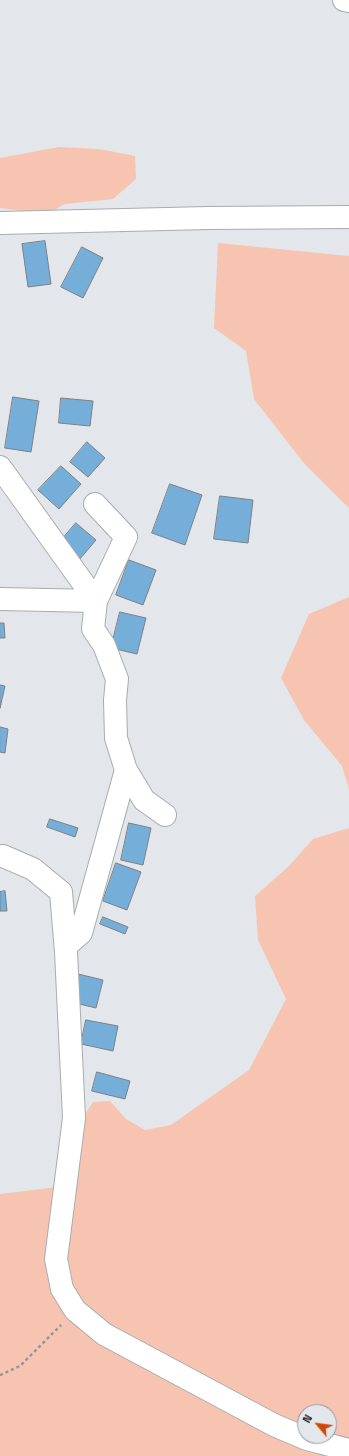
<!DOCTYPE html>
<style>
body{margin:0}
#map{position:relative;width:349px;height:1456px;overflow:hidden;background:#e3e6ea;font-family:"Space Grotesk",sans-serif}
canvas{display:block}
.north{position:absolute;left:297px;top:1404px;width:40px;height:40px;box-sizing:border-box;background:#e3e6ea;border:1px solid #949699;border-radius:50%;rotate:299deg;font-size:11px;font-weight:700;line-height:16px;text-align:center;color:#1d1f20}
.north::after{content:'';display:block;margin:auto;width:14px;height:18px;background:#ce4805;clip-path:polygon(50% 0,100% 100%,50% 72%,0 100%)}
</style>
<div id="map">
<canvas width="349" height="1456"></canvas>
<div class="north">N</div>
</div>
<script>
const ctx = document.querySelector('canvas').getContext('2d');
ctx.lineJoin = 'round';
function paint(path, color) { ctx.fillStyle = color; ctx.fill(path, 'evenodd'); }
function strokePath(path, color, width, dash) { ctx.strokeStyle = color; ctx.lineWidth = width; ctx.lineCap = dash ? 'butt' : 'round'; ctx.setLineDash(dash || []); ctx.stroke(path); }
const green = new Path2D(`
 M 59,147 L 99,149 L 135,156 L 136,179 L 113,199 L 65,204 L 47,214 L 0,208 L 0,158 Z
 M 218,243 L 349,256 L 349,508 L 303,462 L 254,399 L 246,351 L 214,328 Z
 M 349,597 L 349,789 L 342,766 L 304,720 L 281,678 L 309,614 Z
 M 349,828 L 349,1456 L 0,1456 L 0,1194 L 58,1187 L 80,1122 L 93,1102 L 110,1101 L 126,1119 L 145,1130 L 171,1125 L 249,1070 L 286,999 L 258,940 L 255,896 L 288,867 L 313,839 ZM 305,1412 L 329,1412 L 329,1436 L 305,1436 Z`);
const building = new Path2D(`
 M 45,241 L 51,284 L 28,287 L 22,244 Z
 M 82,247 L 103,258 L 83,298 L 61,287 Z
 M 13,397 L 39,401 L 31,452 L 5,448 Z
 M 61,398 L 93,401 L 90,426 L 59,423 Z
 M 87,442 L 105,458 L 88,477 L 70,462 Z
 M 61,466 L 81,484 L 59,509 L 38,490 Z
 M 170,484 L 202,495 L 185,545 L 152,533 Z
 M 220,496 L 253,500 L 248,543 L 214,539 Z
 M 76,523 L 96,540 L 79,560 L 59,543 Z
 M 129,560 L 156,570 L 143,605 L 116,595 Z
 M 120,612 L 146,618 L 137,654 L 111,648 Z
 M 0,623 L 4,623 L 5,638 L 0,638 Z
 M 0,685 L 5,686 L 0,708 Z
 M 0,727 L 8,729 L 5,753 L 0,752 Z
 M 50,819 L 78,828 L 75,837 L 47,827 Z
 M 129,823 L 151,828 L 143,865 L 121,860 Z
 M 116,863 L 141,872 L 127,910 L 103,901 Z
 M 5,891 L 7,911 L 0,911 L 0,892 Z
 M 103,917 L 128,927 L 125,934 L 100,924 Z
 M 78,974 L 103,980 L 96,1008 L 71,1002 Z
 M 86,1020 L 118,1026 L 113,1051 L 81,1044 Z
 M 97,1072 L 130,1081 L 125,1099 L 92,1091 Z`);
const path = new Path2D(`
 M 0,1375 L 20,1366 L 61,1325`);
const street = new Path2D(`
 M 344,0 L 349,1
 M 0,223 L 208,218 L 349,217
 M 0,467 L 96,601
 M 95,504 L 126,537 L 96,601 L 93,629 L 104,645 L 117,679 L 115,700 L 116,738 L 126,770 L 144,800 L 165,815
 M 0,599 L 96,601
 M 0,856 L 3,856 L 33,869 L 61,892 L 66,952 L 74,1118 L 56,1259 L 62,1289 L 75,1310 L 104,1334 L 274,1425 L 307,1439 L 349,1450
 M 66,946 L 81,933 L 126,770`);
paint(green, '#f7c4b2');
paint(building, '#76aeda');
strokePath(building, '#7c8083', 1);
strokePath(street, '#a8acaf', 24);
strokePath(path, '#939698', 2.5, [3, 3]);
strokePath(street, '#fff', 22);
</script>
